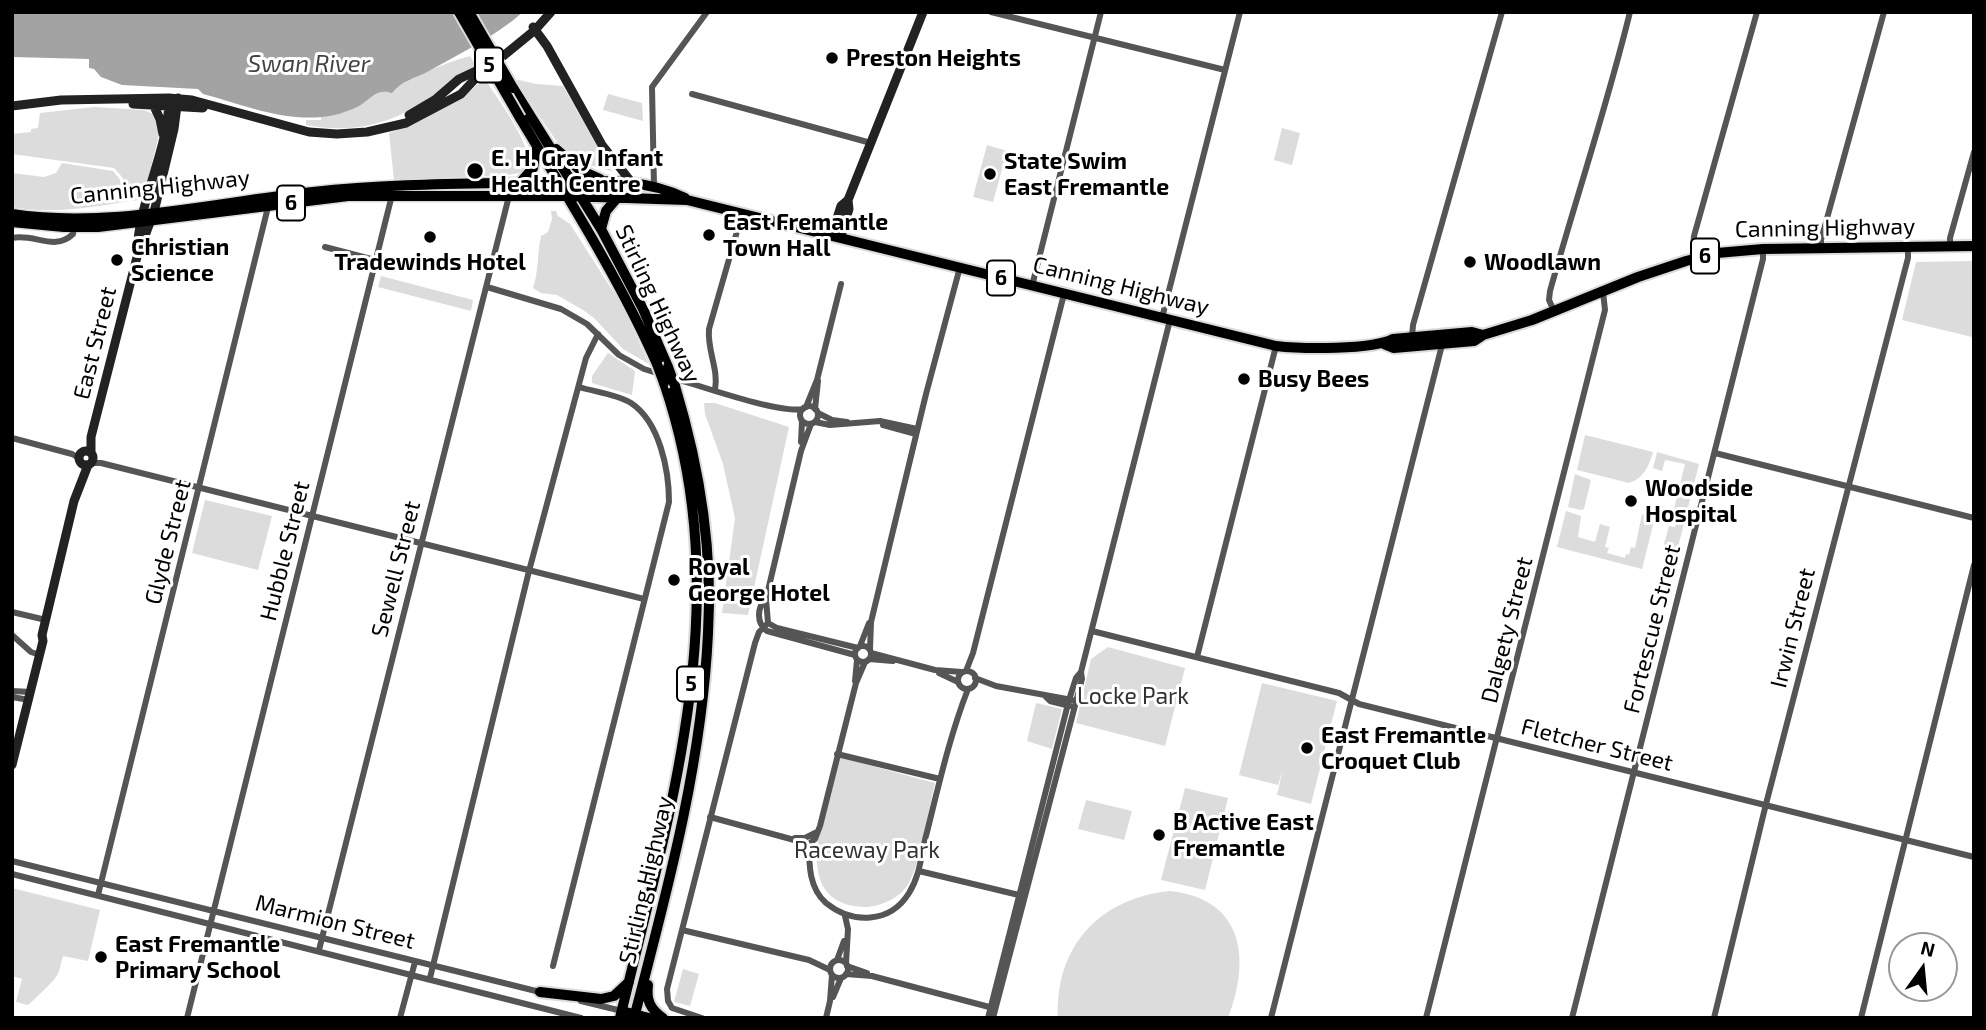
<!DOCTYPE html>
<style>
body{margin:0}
#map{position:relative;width:1986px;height:1030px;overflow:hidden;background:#fff;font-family:"Exo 2",sans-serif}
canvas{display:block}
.frame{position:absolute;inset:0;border:14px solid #000;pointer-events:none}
.north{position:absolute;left:1888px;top:932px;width:70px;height:70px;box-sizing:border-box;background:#fff;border:2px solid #999;border-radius:50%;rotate:15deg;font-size:19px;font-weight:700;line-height:28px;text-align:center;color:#000}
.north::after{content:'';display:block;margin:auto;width:24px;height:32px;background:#000;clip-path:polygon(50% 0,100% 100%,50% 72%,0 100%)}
</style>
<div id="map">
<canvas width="1986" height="1030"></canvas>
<div class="frame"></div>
<div class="north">N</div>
</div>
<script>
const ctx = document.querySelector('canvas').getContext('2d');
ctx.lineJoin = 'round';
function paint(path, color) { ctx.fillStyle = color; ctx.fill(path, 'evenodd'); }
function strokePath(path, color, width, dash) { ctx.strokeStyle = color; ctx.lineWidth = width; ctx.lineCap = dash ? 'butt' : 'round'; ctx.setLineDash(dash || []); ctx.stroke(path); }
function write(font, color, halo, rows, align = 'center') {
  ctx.font = font + ' "Exo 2",sans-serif'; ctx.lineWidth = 6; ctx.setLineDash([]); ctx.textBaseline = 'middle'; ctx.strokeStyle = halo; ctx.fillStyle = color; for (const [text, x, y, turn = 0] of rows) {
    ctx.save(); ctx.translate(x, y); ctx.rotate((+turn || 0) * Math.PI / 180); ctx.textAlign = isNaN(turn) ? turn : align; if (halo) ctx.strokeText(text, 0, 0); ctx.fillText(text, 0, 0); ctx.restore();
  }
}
const green = new Path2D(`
 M 470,56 L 477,67 C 469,71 459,74 452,79 C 444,85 439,93 431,98 C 390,124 355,134 306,125 L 306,120 L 321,120 L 321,117 C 328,116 337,115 344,112 C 361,106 374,88 392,92 C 402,80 453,60 470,56 Z
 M 484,78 C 496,97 535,147 527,167 L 519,173 L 508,175 L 394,180 L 389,133 L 414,124 L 463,98 Z
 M 519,80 L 536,84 L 563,86 L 612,171 L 585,164 L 564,152 L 515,81 Z
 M 608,94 L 642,103 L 643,121 L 603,110 Z
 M 94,107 L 144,110 L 155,115 L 159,131 L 158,139 L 143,199 L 133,201 L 122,177 L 114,168 L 12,154 L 12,134 L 31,132 L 31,129 L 38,128 L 40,113 Z
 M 1282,128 L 1300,133 L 1292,165 L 1274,160 Z
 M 987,145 L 1007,151 L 993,202 L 973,197 Z
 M 62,163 L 113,171 L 119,178 L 129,201 C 90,208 52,214 12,207 L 12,173 L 44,177 L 56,173 Z
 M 551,211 L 556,211 L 558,216 L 570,224 L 623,307 L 649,364 L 623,349 L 594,318 L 583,310 L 557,295 L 541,293 L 533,288 C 539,271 537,253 541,236 L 548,232 L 552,219 Z
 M 1974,261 L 1972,337 L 1902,320 L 1916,262 Z
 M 381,276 L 473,300 L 471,311 L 378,287 Z
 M 608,353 L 635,371 L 632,395 L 592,383 L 592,376 Z
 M 704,403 L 715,403 L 789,427 L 748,615 L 722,613 L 735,518 L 723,464 L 705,414 Z
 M 1585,435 L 1653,452 C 1649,466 1643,479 1629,483 L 1577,470 Z
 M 1657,452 L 1699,464 L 1671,575 L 1663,573 L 1668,553 L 1662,551 L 1669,526 L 1675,527 L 1677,519 L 1672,517 L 1685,464 L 1665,460 L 1662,471 L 1653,468 Z
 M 1575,474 L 1591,480 L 1584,509 L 1581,510 L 1568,507 Z
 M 205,500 L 272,516 L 258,570 L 192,553 Z
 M 1566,511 L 1581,516 L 1578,537 L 1595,542 L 1600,524 L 1610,527 L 1605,547 L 1609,548 L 1607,553 L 1625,558 L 1626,554 L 1629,555 L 1631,547 L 1635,548 L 1642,514 L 1655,517 L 1642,569 L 1557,547 Z
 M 1108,647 L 1185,668 L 1165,746 L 1076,723 L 1091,659 Z
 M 1262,683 L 1337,701 L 1311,804 L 1277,795 L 1283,769 L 1278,785 L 1239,775 Z
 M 1036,703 L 1062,709 L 1052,749 L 1027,741 Z
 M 839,757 L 935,783 C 928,812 922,862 907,886 C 899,898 880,907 865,907 C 784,905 827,802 839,757 Z
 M 1185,788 L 1228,798 L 1205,890 L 1161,880 Z
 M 1086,800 L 1132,811 L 1124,840 L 1078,829 Z
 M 12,888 L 100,910 L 88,961 L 63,956 C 61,962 60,969 58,974 C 55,980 34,1000 28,1005 L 16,1002 L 22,979 L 12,976 Z
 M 1170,891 C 1244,899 1251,959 1228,1018 L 1058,1018 C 1055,946 1100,898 1170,891 Z
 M 683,969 L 699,974 L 690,1006 L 674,1002 Z`);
const water = new Path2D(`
 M 12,12 L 523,12 C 496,36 461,53 429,71 C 416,78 401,81 392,93 C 376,88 371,99 359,106 C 347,112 334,116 322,117 C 281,121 241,104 203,94 L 198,89 L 122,85 L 101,77 L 94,69 L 89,68 L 89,59 L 12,57 Z`);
const street = new Path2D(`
 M 991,12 L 1225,70
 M 692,94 L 871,143
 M 654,187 L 652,87 L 707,12
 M 12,238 C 35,233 54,252 73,234 L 74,224
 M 325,247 L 375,260
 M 1950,247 L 1950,238 L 1974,152
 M 1821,248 L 1821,240 L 1884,12
 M 1697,257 L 1693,248 L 1694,236 L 1757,12
 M 1032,286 L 1101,12
 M 487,287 L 561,309 L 587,324 L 619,355 L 644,369 L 660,374
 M 1554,311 L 1549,300 L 1550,291 C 1576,198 1607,106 1630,12
 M 1162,318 L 1240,12
 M 1412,337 L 1413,325 L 1502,12
 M 670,377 C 698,385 779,414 803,409
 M 715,390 C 719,369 707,351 709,329 L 742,214
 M800 415a9 9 0 1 1 18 0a9 9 0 1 1-18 0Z
 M 806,407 L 817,380 L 841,284
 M 815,409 L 818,381
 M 818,413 L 832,420 L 847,422
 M 815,422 L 830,425 L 880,421 L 917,429
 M 883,425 L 916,434
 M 12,438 L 72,454 L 79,458
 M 801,442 L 802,421
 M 1715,453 L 1974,518
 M 91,463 L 101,463 L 644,599
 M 766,599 C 757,607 756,623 767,631 L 855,655
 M 12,612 L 46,620
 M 768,623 L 766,599 L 801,451 L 811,424
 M 768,623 L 777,628 L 858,648
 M 1092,631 L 1339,693 L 1359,704 L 1974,857
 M 12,635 L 31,652 L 40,655
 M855 654a8 8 0 1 1 16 0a8 8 0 1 1-16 0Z
 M 860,646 L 869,623
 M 870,649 L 871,622 L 926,394 L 960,267
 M 871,653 L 935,670 L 962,672
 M 1197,657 L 1276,346
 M 869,659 L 893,661
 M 966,671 L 973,653 L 1064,294
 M958 680a9 9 0 1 1 18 0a9 9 0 1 1-18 0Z
 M 939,673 L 958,682
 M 975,678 L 996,686 L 1072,700
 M 855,681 L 857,660
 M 12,691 L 31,692
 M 12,697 L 29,700
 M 1046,697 L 1050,701 L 1070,706
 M 837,754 L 940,779
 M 710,817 L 809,844
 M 795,838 L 805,838 L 817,832
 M 809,844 C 809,865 809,888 826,903 C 852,924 890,924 909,893 C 921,874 921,853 927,832 C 939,784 950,735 968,689
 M 809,844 L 815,839 L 820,826 L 856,683 L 865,662
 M 12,861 L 540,992
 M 919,871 L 1023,896
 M 12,874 L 581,1018
 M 98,895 L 269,203
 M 845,916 L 848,929 L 846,963
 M 682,930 L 809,960 L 830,970
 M 319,950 L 509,196
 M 837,960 L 844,941
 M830 969a9 9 0 1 1 18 0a9 9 0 1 1-18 0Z
 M 553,966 L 669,502 C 669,471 660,422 631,403 C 617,394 595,392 579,387
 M 847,966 L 867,973
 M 846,974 L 872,976 L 993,1008
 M 430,978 L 529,571 L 586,358 L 598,334
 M 833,997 L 841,978
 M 581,1001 L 622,1011
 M 187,1018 L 392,195
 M 400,1018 L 415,962
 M 702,1018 L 672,1008 L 668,1001 L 667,989 L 755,643 L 759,632 L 768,623
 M 826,1018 L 830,1001 L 832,975
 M 988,1018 L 1069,700 L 1076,678 L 1081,672
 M 993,1018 L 1082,679 L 1081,672 L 1170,320
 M 1271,1018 L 1442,345
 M 1426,1018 L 1605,310 L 1603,292
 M 1572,1018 L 1763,259 L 1763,249
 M 1714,1018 L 1766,804 L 1908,258 L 1908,247
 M 1861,1018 L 1974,565`);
const secondary = new Path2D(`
 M 533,27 L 547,46 L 602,145 L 632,183
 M 133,104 L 203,108
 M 153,104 L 160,119 L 163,134
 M 12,106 L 61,100 L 169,98 L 192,100 L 309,132 L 337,134 L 367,132 L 406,123 L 461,94 L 475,79 L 535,30 L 551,12
 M 409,115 L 436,99 L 459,79 L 478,70
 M 832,234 L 841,206 L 848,200 L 923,12
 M 841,236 L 849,209 L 848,200
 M 137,252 C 139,199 169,150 169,98
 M79 458a7 7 0 1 1 14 0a7 7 0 1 1-14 0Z
 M 91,453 L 91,437 L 137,257 L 154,212 L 174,129 L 178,98
 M 12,765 L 43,641 L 42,635 L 74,501 L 88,465`);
const primary = new Path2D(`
 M 12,214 C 110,229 215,202 313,192 C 394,183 476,184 557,182
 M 12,222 L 64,227 L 98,227 L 348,196 L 566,196
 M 622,1011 L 649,1018`);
const highway = new Path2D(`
 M 513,88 L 601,229 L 643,309 L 668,367
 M 520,118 C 568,198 619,278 657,364
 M 556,149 L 580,170 L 600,179
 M 567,181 C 607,180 649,180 685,198
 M 520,183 L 533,168 L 537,148
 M 566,196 L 687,200 L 1276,346 C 1302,349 1372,350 1393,339 L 1472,332 L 1483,335
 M 601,229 L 606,211 L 617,198
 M 1384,344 L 1394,348 L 1474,341 L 1483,335 L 1532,320 L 1638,277 L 1686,261 L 1717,253 L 1763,249 L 1974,246
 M 648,985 C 646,1000 650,1009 663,1018
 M 540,992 L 601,999 L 614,996 L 629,982
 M 620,1018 C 671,805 738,600 664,383
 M 634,1018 C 667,891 702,764 708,633 C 713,550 699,465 675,386`);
const highwayBridge = new Path2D(`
 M 459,12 L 520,118
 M 469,12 L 513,88
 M 657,364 L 664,383
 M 668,367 L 675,386`);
const markers = [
 [832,58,7,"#000"],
 [475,171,9,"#000"],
 [990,174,7,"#000"],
 [709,235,7,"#000"],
 [430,237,7,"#000"],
 [117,260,7,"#000"],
 [1470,262,7,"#000"],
 [1244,379,7,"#000"],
 [1631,501,7,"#000"],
 [674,580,7,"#000"],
 [1307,748,7,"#000"],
 [1159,835,7,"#000"],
 [101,957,7,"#000"]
];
const shields = [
 [489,65,28],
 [291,203,28],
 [1705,256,28],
 [1001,278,28],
 [691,684,28]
];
const shieldNames = [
 ["5",489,65],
 ["6",291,203],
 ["6",1705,256],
 ["6",1001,278],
 ["5",691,684]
];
const poiNames = [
 ["Preston Heights",846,58],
 ["E. H. Gray Infant",491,158],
 ["Health Centre",491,184],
 ["State Swim",1004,161],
 ["East Fremantle",1004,187],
 ["East Fremantle",723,222],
 ["Town Hall",723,248],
 ["Christian",131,247],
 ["Science",131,273],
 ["Tradewinds Hotel",430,262,"center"],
 ["Woodlawn",1484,262],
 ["Busy Bees",1258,379],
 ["Woodside",1645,488],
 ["Hospital",1645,514],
 ["Royal",688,567],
 ["George Hotel",688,593],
 ["East Fremantle",1321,735],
 ["Croquet Club",1321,761],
 ["B Active East",1173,822],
 ["Fremantle",1173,848],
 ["East Fremantle",115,944],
 ["Primary School",115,970]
];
const streetNames = [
 ["Canning Highway",160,187,-6],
 ["Canning Highway",1825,228,-1],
 ["Canning Highway",1121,286,14],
 ["Stirling Highway",658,304,65],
 ["East Street",95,343,-76],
 ["Glyde Street",168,542,-76],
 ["Hubble Street",285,551,-76],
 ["Sewell Street",396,569,-76],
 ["Irwin Street",1793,628,-76],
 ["Fortescue Street",1652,629,-76],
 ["Dalgety Street",1507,630,-76],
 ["Fletcher Street",1597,745,14],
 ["Stirling Highway",646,880,-77],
 ["Marmion Street",335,922,14]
];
const parkNames = [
 ["Locke Park",1133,696],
 ["Raceway Park",867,850]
];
const waterNames = [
 ["Swan River",309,64]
];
paint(green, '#dcdcdc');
paint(water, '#a3a3a3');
strokePath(primary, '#dbdbdb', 13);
strokePath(highway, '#dbdbdb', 14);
strokePath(street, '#555', 6);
strokePath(secondary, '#222', 9);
strokePath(primary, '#000', 10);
strokePath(highway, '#000', 10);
strokePath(highwayBridge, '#dbdbdb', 14, []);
strokePath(highwayBridge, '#000', 10);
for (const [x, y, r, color] of markers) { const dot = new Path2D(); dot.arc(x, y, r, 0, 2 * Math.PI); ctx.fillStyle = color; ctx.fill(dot); strokePath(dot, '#fff', 2.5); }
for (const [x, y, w] of shields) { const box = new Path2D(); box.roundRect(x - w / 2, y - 17.5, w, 35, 5); ctx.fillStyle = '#fff'; ctx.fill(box); strokePath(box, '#000', 2); }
write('bold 21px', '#000', null, shieldNames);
write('bold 23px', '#000', '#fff', poiNames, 'left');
write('23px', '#000', '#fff', streetNames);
write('23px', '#333', '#fff', parkNames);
write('italic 24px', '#444', '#fff', waterNames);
</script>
